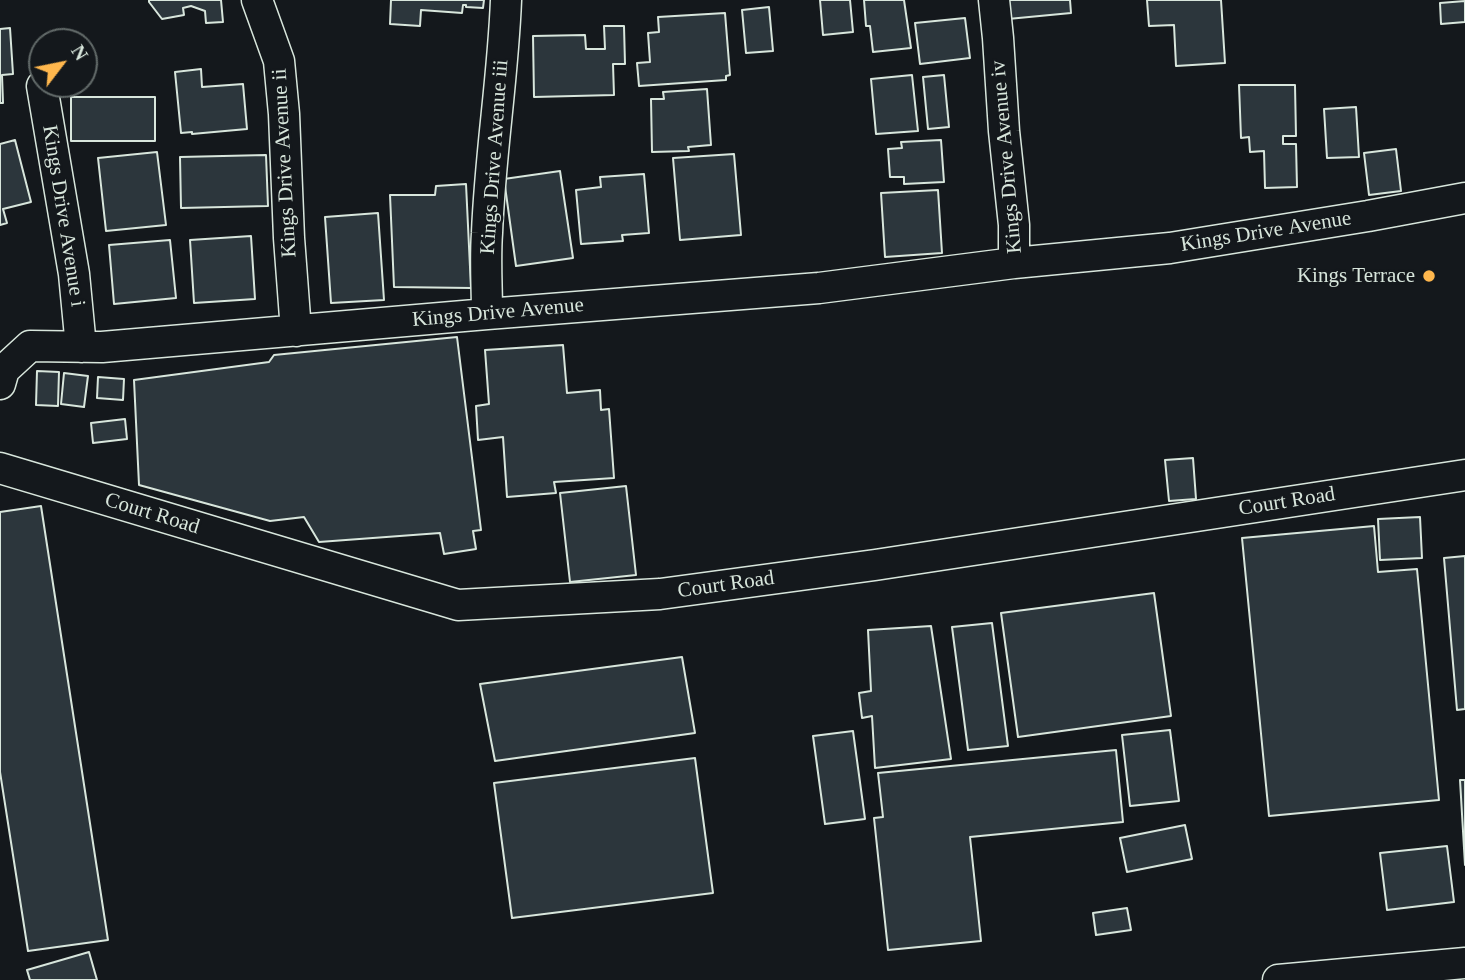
<!DOCTYPE html>
<style>
body{margin:0}
#map{position:relative;width:1465px;height:980px;overflow:hidden;background:#14181c;font-family:"Times New Roman",serif}
canvas{display:block}
.north{position:absolute;left:28px;top:28px;width:70px;height:70px;box-sizing:border-box;background:#14181c;border:2px solid #626a69;border-radius:50%;rotate:58deg;font-size:19px;font-weight:700;line-height:28px;text-align:center;color:#d8e6dc}
.north::after{content:'';display:block;margin:auto;width:24px;height:32px;background:#ffb74d;clip-path:polygon(50% 0,100% 100%,50% 72%,0 100%)}
</style>
<div id="map">
<canvas width="1465" height="980"></canvas>
<div class="north">N</div>
</div>
<script>
const ctx = document.querySelector('canvas').getContext('2d');
ctx.lineJoin = 'round';
function paint(path, color) { ctx.fillStyle = color; ctx.fill(path, 'evenodd'); }
function strokePath(path, color, width, dash) { ctx.strokeStyle = color; ctx.lineWidth = width; ctx.lineCap = dash ? 'butt' : 'round'; ctx.setLineDash(dash || []); ctx.stroke(path); }
function write(font, color, halo, rows, align = 'center') {
  ctx.font = font + ' "Times New Roman",serif'; ctx.lineWidth = 5; ctx.setLineDash([]); ctx.textBaseline = 'middle'; ctx.strokeStyle = halo; ctx.fillStyle = color; for (const [text, x, y, turn = 0] of rows) {
    ctx.save(); ctx.translate(x, y); ctx.rotate((+turn || 0) * Math.PI / 180); ctx.textAlign = isNaN(turn) ? turn : align; if (halo) ctx.strokeText(text, 0, 0); ctx.fillText(text, 0, 0); ctx.restore();
  }
}
const building = new Path2D(`
 M 149,0 L 221,0 L 223,22 L 206,23 L 205,11 L 191,6 L 183,8 L 184,15 L 162,19 L 149,2 Z
 M 391,0 L 484,0 L 483,8 L 466,7 L 466,5 L 463,5 L 462,13 L 421,10 L 420,26 L 390,24 Z
 M 820,0 L 850,0 L 853,32 L 823,35 Z
 M 864,0 L 904,0 L 911,48 L 873,52 L 870,26 L 866,26 Z
 M 1006,0 L 1070,0 L 1071,13 L 1008,19 Z
 M 1147,0 L 1221,0 L 1225,63 L 1176,66 L 1174,25 L 1149,26 Z
 M 1465,1 L 1465,22 L 1441,24 L 1440,3 Z
 M 769,7 L 773,51 L 746,53 L 742,10 Z
 M 725,13 L 730,75 L 726,76 L 726,80 L 639,86 L 637,63 L 650,62 L 648,33 L 659,32 L 658,17 Z
 M 965,18 L 970,58 L 920,64 L 915,23 Z
 M 604,26 L 624,26 L 625,64 L 613,64 L 614,95 L 534,97 L 533,36 L 585,35 L 586,49 L 605,49 Z
 M 10,28 L 13,74 L 2,75 L 3,103 L 0,103 L 0,29 Z
 M 201,69 L 202,87 L 243,84 L 247,129 L 192,134 L 192,132 L 181,133 L 175,72 Z
 M 912,75 L 918,131 L 876,134 L 871,79 Z
 M 944,75 L 949,127 L 928,129 L 923,77 Z
 M 1239,85 L 1295,85 L 1296,136 L 1283,136 L 1283,144 L 1296,144 L 1297,187 L 1265,188 L 1264,151 L 1250,152 L 1249,137 L 1241,138 Z
 M 707,89 L 711,145 L 688,147 L 689,151 L 652,152 L 651,99 L 664,99 L 663,92 Z
 M 71,97 L 155,97 L 155,141 L 71,141 Z
 M 1356,107 L 1359,157 L 1327,158 L 1324,109 Z
 M 15,140 L 31,202 L 3,209 L 7,223 L 0,225 L 0,144 Z
 M 941,140 L 944,182 L 904,184 L 904,177 L 890,177 L 888,149 L 902,148 L 901,142 Z
 M 1396,149 L 1401,191 L 1369,195 L 1364,153 Z
 M 157,152 L 166,225 L 106,231 L 98,158 Z
 M 734,154 L 741,235 L 680,240 L 673,158 Z
 M 266,155 L 268,206 L 181,208 L 180,157 Z
 M 560,171 L 573,258 L 516,266 L 504,179 Z
 M 644,174 L 649,233 L 622,235 L 623,241 L 581,244 L 576,190 L 601,187 L 600,177 Z
 M 466,184 L 471,288 L 394,287 L 390,195 L 435,195 L 436,186 Z
 M 938,190 L 942,253 L 885,257 L 881,193 Z
 M 378,213 L 384,300 L 331,303 L 325,217 Z
 M 251,236 L 255,299 L 194,303 L 190,240 Z
 M 170,240 L 176,298 L 114,304 L 109,245 Z
 M 457,337 L 481,530 L 473,531 L 476,549 L 444,554 L 440,533 L 319,542 L 304,517 L 270,521 L 139,485 L 134,380 L 269,362 L 274,355 Z
 M 563,345 L 567,393 L 600,390 L 601,410 L 609,409 L 614,478 L 554,482 L 556,493 L 507,497 L 503,437 L 478,440 L 476,406 L 489,404 L 485,350 Z
 M 37,371 L 59,372 L 58,406 L 36,405 Z
 M 64,373 L 88,376 L 84,407 L 61,404 Z
 M 98,377 L 124,379 L 123,400 L 97,398 Z
 M 125,419 L 127,439 L 93,443 L 91,423 Z
 M 1193,458 L 1196,499 L 1169,501 L 1165,460 Z
 M 626,486 L 636,575 L 570,582 L 560,493 Z
 M 41,506 L 108,940 L 28,951 L 0,772 L 0,512 Z
 M 1420,517 L 1422,558 L 1380,560 L 1378,519 Z
 M 1374,526 L 1378,572 L 1417,569 L 1439,800 L 1269,816 L 1242,538 Z
 M 1465,556 L 1465,709 L 1457,710 L 1444,558 Z
 M 1154,593 L 1171,716 L 1018,737 L 1001,613 Z
 M 992,623 L 1008,746 L 968,750 L 952,627 Z
 M 931,626 L 951,759 L 875,768 L 872,716 L 862,718 L 859,693 L 871,691 L 868,630 Z
 M 682,657 L 695,733 L 495,761 L 480,684 Z
 M 1170,730 L 1179,801 L 1130,806 L 1122,735 Z
 M 853,731 L 865,819 L 825,824 L 813,736 Z
 M 1116,750 L 1123,822 L 970,837 L 981,941 L 888,950 L 874,818 L 883,817 L 878,773 Z
 M 695,758 L 713,893 L 512,918 L 494,783 Z
 M 1460,780 L 1465,780 L 1465,865 Z
 M 1185,825 L 1192,859 L 1127,872 L 1120,838 Z
 M 1447,846 L 1454,902 L 1387,910 L 1380,853 Z
 M 1127,908 L 1131,930 L 1096,935 L 1093,913 Z
 M 89,952 L 97,980 L 30,980 L 27,970 Z`);
const minor = new Path2D(`
 M 257,0 L 279,61 L 284,114 L 289,238 L 296,331
 M 994,0 L 998,38 L 1004,131 L 1014,225 L 1014,263 L 1170,248 L 1368,216 L 1465,198
 M 42,86 L 74,274 L 81,347
 M 487,314 C 487,287 485,260 487,233 C 490,155 503,78 506,0
 M 0,384 L 4,370 L 30,346 L 102,347 L 487,314 L 819,288 L 1014,263
 M 0,468 L 458,605 L 660,594 L 875,565 L 1465,475
 M 1278,980 L 1465,963`);
const markers = [
 [1429,276,7,"#ffb74d"]
];
const streetNames = [
 ["Kings Drive Avenue iii",495,157,-86],
 ["Kings Drive Avenue iv",1007,157,-95],
 ["Kings Drive Avenue ii",285,163,-93],
 ["Kings Drive Avenue i",63,216,81],
 ["Kings Drive Avenue",1266,232,-9],
 ["Kings Drive Avenue",498,313,-5],
 ["Court Road",1287,502,-9],
 ["Court Road",152,514,17],
 ["Court Road",726,585,-8]
];
const poiNames = [
 ["Kings Terrace",1415,276]
];
paint(building, '#2c363c');
strokePath(building, '#d8e6dc', 2);
strokePath(minor, '#d8e6dc', 33);
strokePath(minor, '#14181c', 30);
for (const [x, y, r, color] of markers) { const dot = new Path2D(); dot.arc(x, y, r, 0, 2 * Math.PI); ctx.fillStyle = color; ctx.fill(dot); strokePath(dot, '#14181c', 2.5); }
write('21px', '#d8e6dc', '#14181c', streetNames);
write('21px', '#d8e6dc', '#14181c', poiNames, 'right');
</script>
